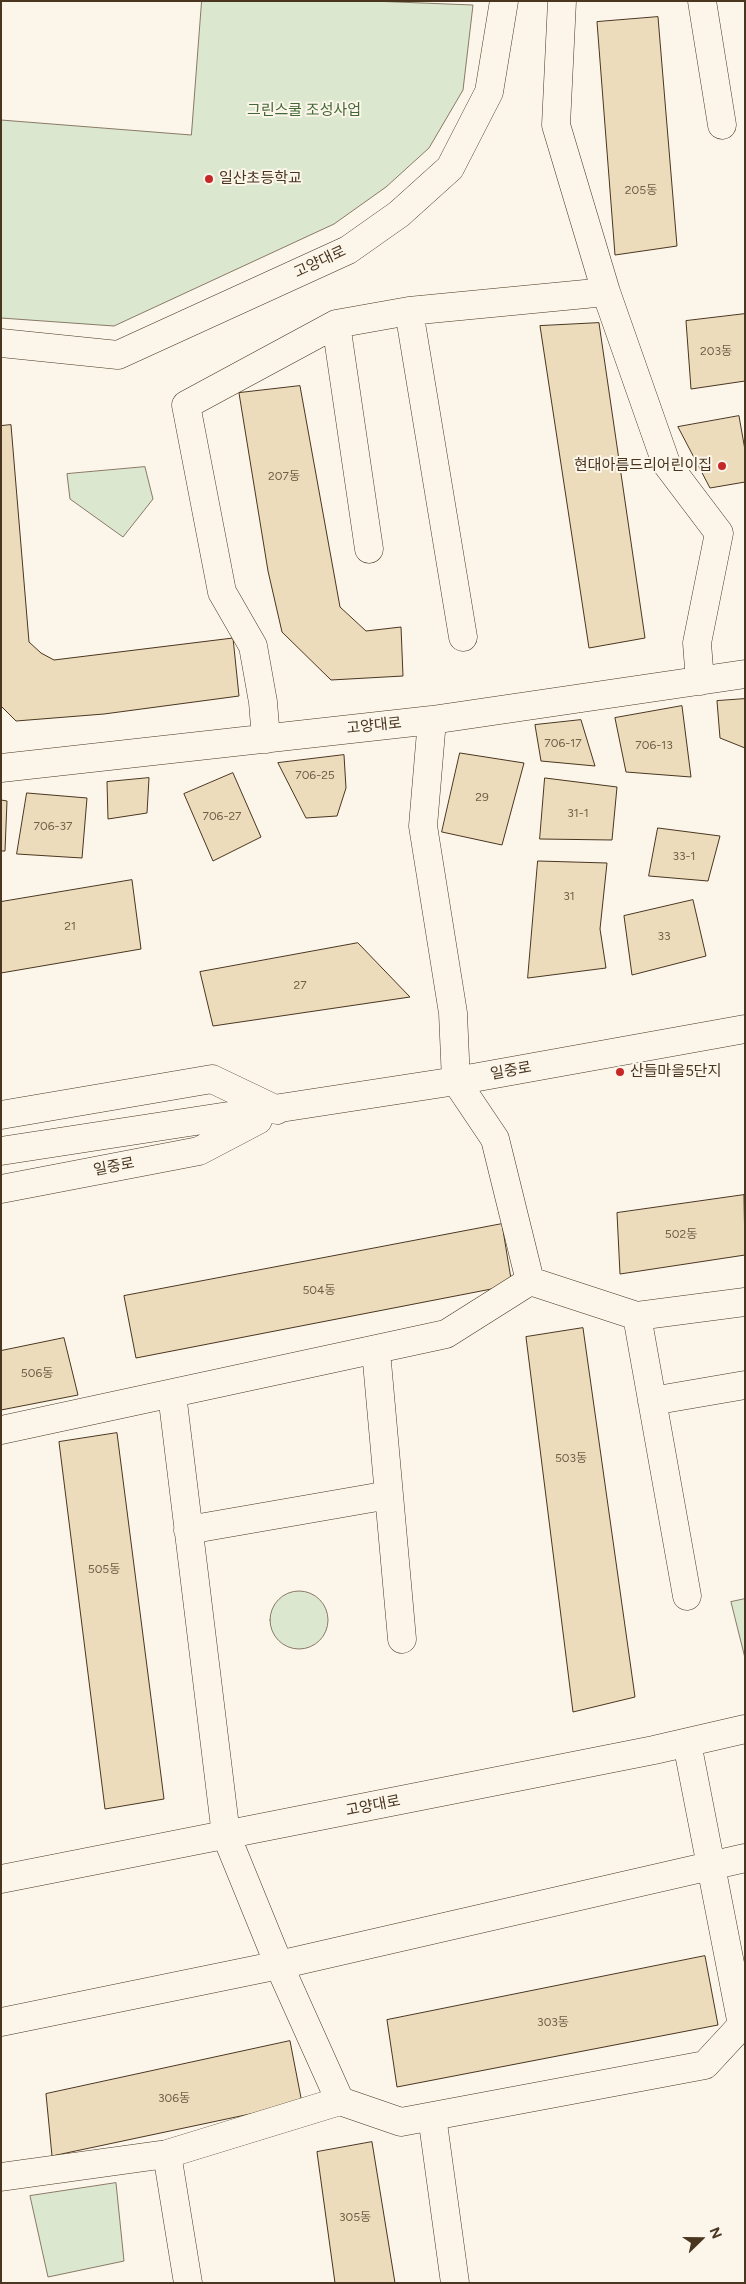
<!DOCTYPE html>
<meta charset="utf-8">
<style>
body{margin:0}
#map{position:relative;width:746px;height:2284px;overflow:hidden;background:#fbf6e9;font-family:Figtree,sans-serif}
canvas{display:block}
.frame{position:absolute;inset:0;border:2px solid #4a3520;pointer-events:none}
.north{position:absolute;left:676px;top:2214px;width:50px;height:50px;-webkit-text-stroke:4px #fbf6e9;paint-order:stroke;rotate:68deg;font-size:14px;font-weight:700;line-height:20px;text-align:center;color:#4a3520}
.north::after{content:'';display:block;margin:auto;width:18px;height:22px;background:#4a3520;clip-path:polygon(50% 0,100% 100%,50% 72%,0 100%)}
</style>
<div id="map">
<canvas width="746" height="2284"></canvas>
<div class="frame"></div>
<div class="north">N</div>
</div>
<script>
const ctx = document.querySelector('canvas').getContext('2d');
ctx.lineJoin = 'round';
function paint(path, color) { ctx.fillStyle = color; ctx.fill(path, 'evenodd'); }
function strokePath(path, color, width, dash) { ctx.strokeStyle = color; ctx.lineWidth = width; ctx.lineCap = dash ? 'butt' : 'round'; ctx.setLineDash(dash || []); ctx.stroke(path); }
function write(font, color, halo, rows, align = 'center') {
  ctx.font = font + ' Figtree,"Noto Sans KR",sans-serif'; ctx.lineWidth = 4; ctx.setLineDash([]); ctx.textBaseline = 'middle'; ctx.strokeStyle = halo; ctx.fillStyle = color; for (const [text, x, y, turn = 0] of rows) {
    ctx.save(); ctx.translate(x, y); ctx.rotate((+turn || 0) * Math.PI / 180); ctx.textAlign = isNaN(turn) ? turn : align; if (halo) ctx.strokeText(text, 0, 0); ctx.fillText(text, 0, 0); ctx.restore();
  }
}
const green = new Path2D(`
 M 202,1 L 371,1 L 473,5 L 463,90 L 429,148 L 386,187 L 334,224 L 114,326 L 1,318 L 1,120 L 191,135 Z
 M 145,467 L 153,499 L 123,537 L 70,499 L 67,474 Z
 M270 1620a29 29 0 1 1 58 0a29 29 0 1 1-58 0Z
 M 745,1599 L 745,1658 L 731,1602 Z
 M 116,2183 L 124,2261 L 48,2277 L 30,2196 Z`);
const building = new Path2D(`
 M 658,17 L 677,246 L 615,255 L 597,22 Z
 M 745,314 L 745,381 L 691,389 L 686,321 Z
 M 599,323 L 645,638 L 589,648 L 540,326 Z
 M 300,386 L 340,607 L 366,631 L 401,627 L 403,676 L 331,680 L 282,632 L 268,571 L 239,393 Z
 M 739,416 L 745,450 L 745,482 L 710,488 L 678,427 Z
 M 11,425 L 29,642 L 41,653 L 54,660 L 233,638 L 239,696 L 104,714 L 16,721 L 1,706 L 1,426 Z
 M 745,699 L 745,748 L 720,738 L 717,701 Z
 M 682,706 L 691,777 L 626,772 L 615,718 Z
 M 581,720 L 595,766 L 541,761 L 535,725 Z
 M 460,753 L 524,763 L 502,845 L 442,832 Z
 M 344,755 L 346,788 L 337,816 L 306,818 L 278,763 Z
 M 233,773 L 261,837 L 213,861 L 184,794 Z
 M 149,778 L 147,813 L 108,819 L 107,782 Z
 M 545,778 L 617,787 L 612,840 L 540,839 Z
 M 27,793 L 87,798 L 82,858 L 17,854 Z
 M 1,800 L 7,801 L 5,851 L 1,851 Z
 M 658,828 L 720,836 L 708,881 L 649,876 Z
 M 538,861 L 607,863 L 600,929 L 606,968 L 528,978 Z
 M 132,880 L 141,949 L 1,973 L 1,902 Z
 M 693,900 L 706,956 L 632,975 L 624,916 Z
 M 358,943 L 410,997 L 213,1026 L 200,972 Z
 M 744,1195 L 745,1255 L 620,1274 L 617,1213 Z
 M 502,1224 L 512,1285 L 136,1358 L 124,1296 Z
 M 583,1328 L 635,1697 L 573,1712 L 526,1337 Z
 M 64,1338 L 78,1395 L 1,1410 L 1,1351 Z
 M 117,1433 L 164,1799 L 105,1809 L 59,1442 Z
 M 705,1956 L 718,2025 L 397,2087 L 387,2020 Z
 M 290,2041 L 302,2103 L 52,2156 L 46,2094 Z
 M 372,2142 L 395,2283 L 335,2283 L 317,2152 Z`);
const minor = new Path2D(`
 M 562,1 L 556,125 L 606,292 L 666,463 L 719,533 L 697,643 L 700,681
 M 702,1 L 722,125
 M 409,311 L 463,637
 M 336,324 L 369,549
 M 1,343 L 118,355 L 348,250 L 399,214 L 450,168 L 489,92 L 504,1
 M 432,720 L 423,826 L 453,1013 L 456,1081 L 495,1139 L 530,1281
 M 266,739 L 263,702 L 253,646 L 222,592 L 186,405 L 336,324 L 409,311 L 606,292
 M 1,768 L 432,720 L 745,674
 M 1,1115 L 212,1079 L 277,1110
 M 1,1151 L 456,1081 L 745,1029
 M 1,1189 L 199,1151 L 258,1120
 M 530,1281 L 637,1316 L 687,1596
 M 637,1316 L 745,1302
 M 376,1351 L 402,1639
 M 172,1394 L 226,1835 L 279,1965 L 340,2101 L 401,2122 L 705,2065 L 742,2025 L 687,1743
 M 652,1401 L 745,1385
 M 1,1430 L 446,1334 L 530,1281
 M 188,1530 L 389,1495
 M 1,1879 L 654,1750 L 745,1729
 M 1,2022 L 279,1965 L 745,1858
 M 432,2116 L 455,2283
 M 167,2154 L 188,2283
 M 1,2177 L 167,2154 L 340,2101`);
const markers = [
 [209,179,5,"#c62828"],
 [722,466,5,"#c62828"],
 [620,1072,5,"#c62828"]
];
const numberNames = [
 ["205동",641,190],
 ["203동",716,351],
 ["207동",284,476],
 ["706-17",563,743],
 ["706-13",654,745],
 ["706-25",315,775],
 ["29",482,797],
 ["31-1",578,813],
 ["706-27",222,816],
 ["706-37",53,826],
 ["33-1",684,856],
 ["31",569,896],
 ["21",70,926],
 ["33",664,936],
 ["27",300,985],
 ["502동",681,1234],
 ["504동",319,1290],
 ["506동",37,1373],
 ["503동",571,1458],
 ["505동",104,1569],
 ["303동",553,2022],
 ["306동",174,2098],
 ["305동",355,2217]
];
const parkNames = [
 ["그린스쿨 조성사업",304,111]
];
const poiNames = [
 ["일산초등학교",219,179],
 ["현대아름드리어린이집",712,466,"right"],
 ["산들마을5단지",630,1072]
];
const streetNames = [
 ["고양대로",320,262,-25],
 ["고양대로",374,726,-6],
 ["일중로",511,1071,-10],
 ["일중로",114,1167,-11],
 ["고양대로",373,1806,-11]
];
paint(green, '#dce7d0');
strokePath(green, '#887966', 1);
paint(building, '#ecdcbc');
strokePath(building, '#4a3520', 1);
strokePath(minor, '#4a3520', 29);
strokePath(minor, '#fbf6e9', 28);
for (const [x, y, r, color] of markers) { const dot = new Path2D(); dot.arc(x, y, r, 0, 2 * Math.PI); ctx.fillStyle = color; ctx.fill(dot); strokePath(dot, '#fbf6e9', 2); }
write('12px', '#725f47', null, numberNames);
write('15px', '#436837', '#fbf6e9', parkNames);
write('15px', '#4a3520', '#fbf6e9', poiNames, 'left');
write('15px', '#4a3520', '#fbf6e9', streetNames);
</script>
